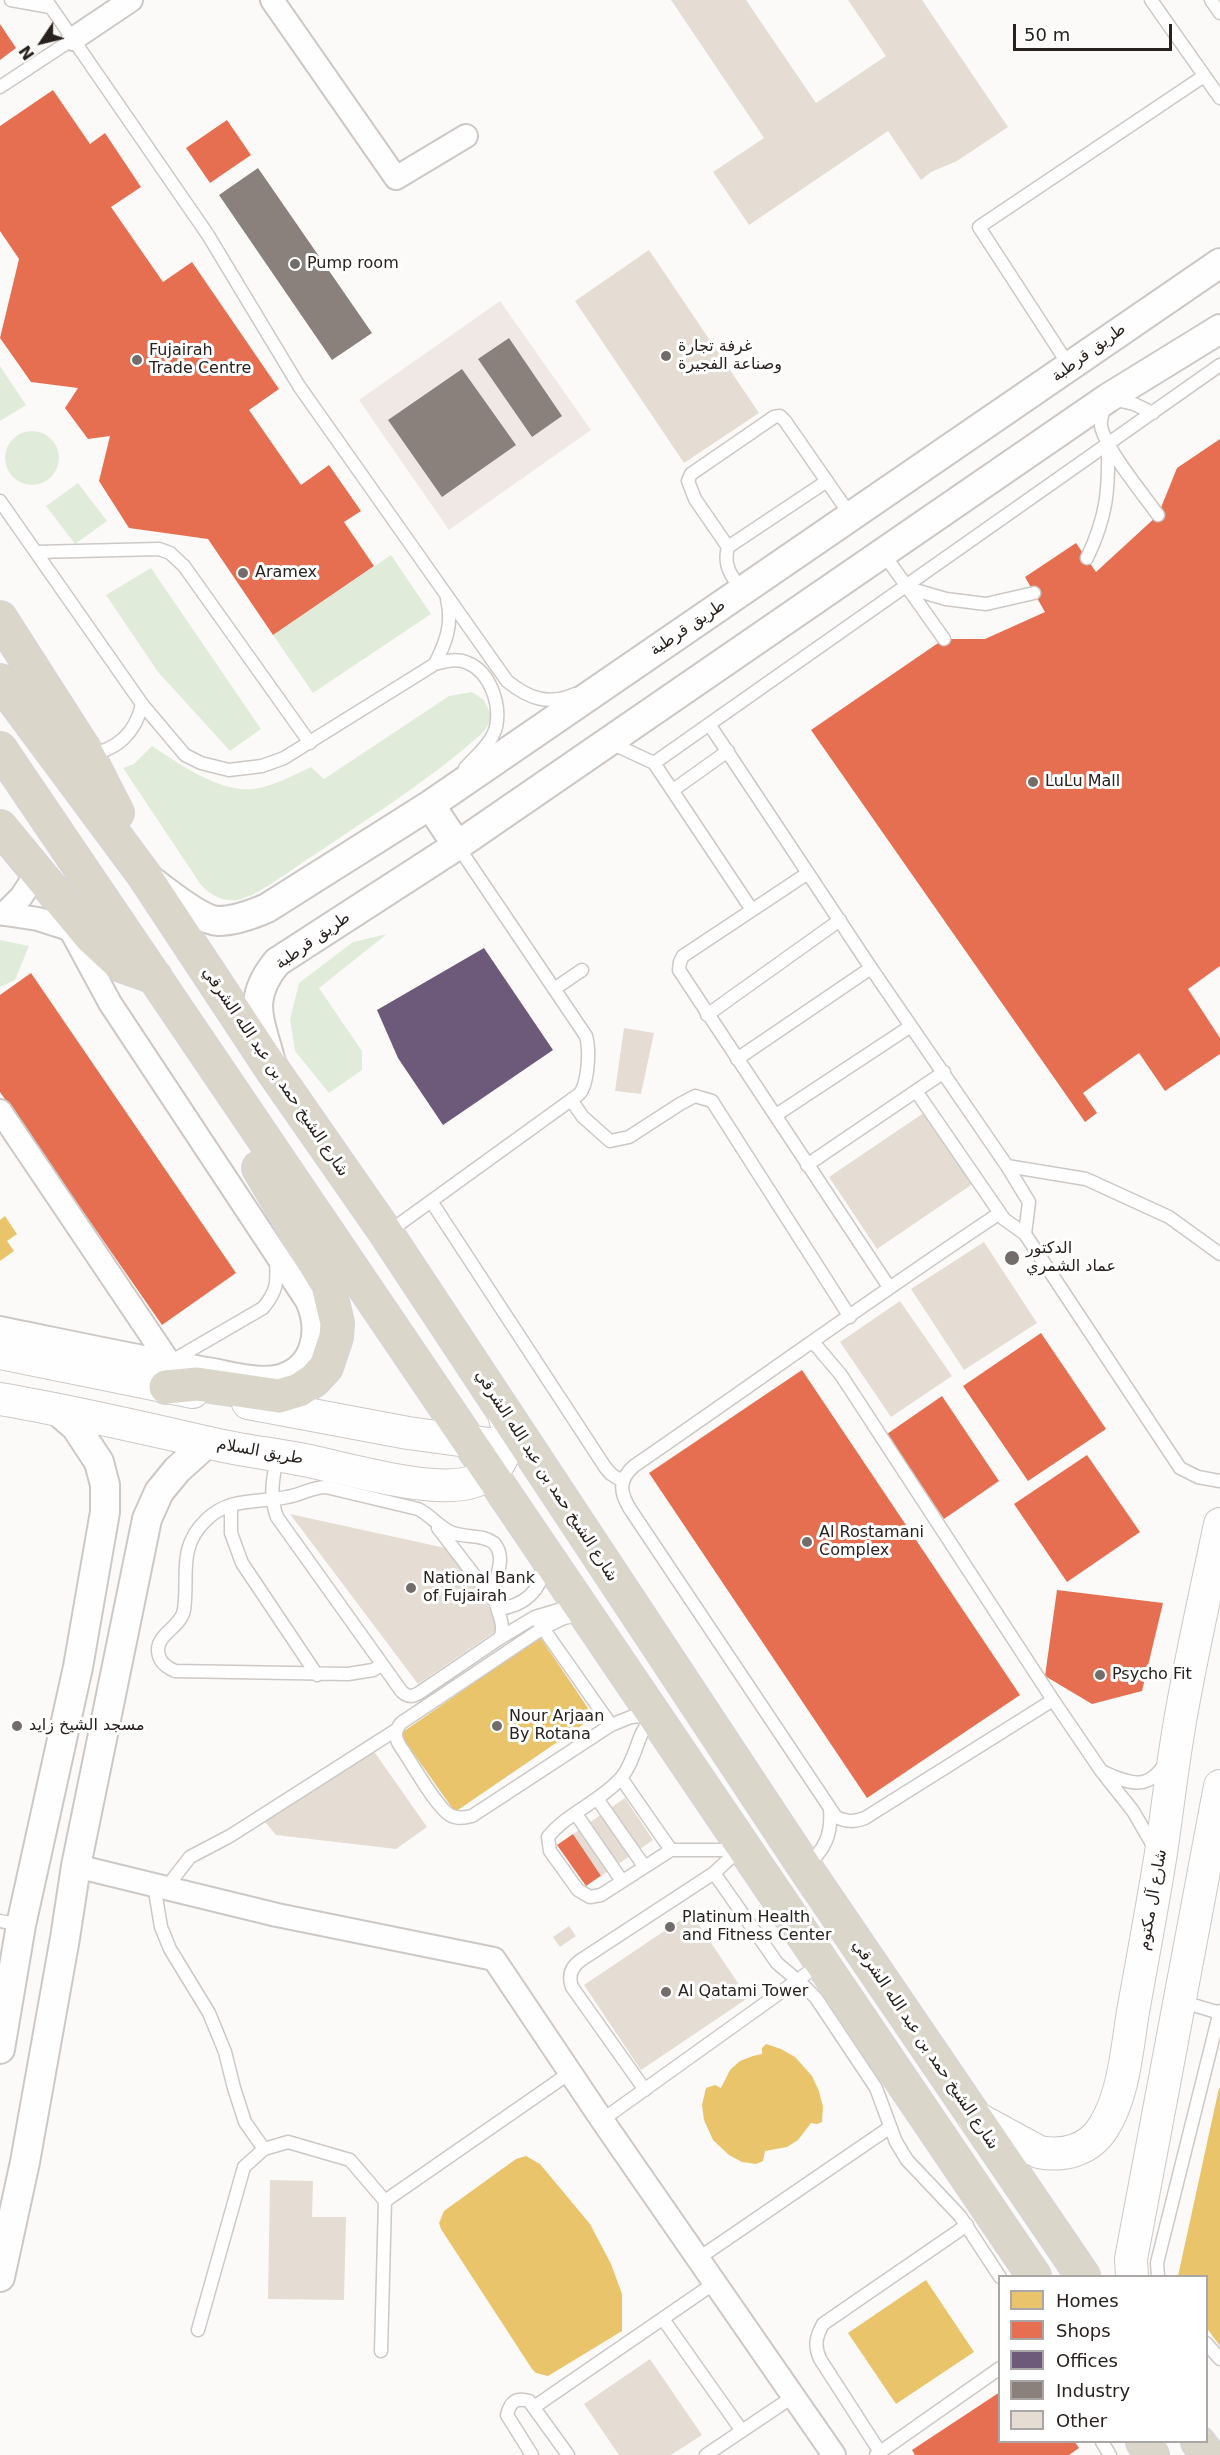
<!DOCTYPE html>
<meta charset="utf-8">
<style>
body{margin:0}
#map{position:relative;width:1220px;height:2455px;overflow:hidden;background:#fcfaf8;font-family:"DejaVu Sans",sans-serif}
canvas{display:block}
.legend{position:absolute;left:998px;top:2275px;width:210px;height:168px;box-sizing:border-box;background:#fff;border:2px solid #a9a6a5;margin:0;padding:8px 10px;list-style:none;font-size:18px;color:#28211e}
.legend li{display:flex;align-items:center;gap:12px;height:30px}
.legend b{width:30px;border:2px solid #a9a6a5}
.north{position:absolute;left:12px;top:12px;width:60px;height:60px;-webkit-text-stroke:4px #fff;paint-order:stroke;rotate:235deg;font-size:16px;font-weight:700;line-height:24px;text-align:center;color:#28211e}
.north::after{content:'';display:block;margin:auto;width:21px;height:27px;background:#28211e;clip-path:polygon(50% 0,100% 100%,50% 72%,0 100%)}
.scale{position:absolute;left:1013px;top:24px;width:159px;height:27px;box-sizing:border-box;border:3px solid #28211e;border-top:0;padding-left:8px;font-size:18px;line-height:21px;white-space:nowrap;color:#28211e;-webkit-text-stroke:4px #fff;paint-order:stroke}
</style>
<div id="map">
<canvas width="1220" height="2455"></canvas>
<ul class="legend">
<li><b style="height:16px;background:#e9c46a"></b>Homes</li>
<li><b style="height:16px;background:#e76f51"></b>Shops</li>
<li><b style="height:16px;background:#6d597a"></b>Offices</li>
<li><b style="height:16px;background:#8a817c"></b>Industry</li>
<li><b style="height:16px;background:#e5ddd3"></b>Other</li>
</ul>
<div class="north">N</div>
<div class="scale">50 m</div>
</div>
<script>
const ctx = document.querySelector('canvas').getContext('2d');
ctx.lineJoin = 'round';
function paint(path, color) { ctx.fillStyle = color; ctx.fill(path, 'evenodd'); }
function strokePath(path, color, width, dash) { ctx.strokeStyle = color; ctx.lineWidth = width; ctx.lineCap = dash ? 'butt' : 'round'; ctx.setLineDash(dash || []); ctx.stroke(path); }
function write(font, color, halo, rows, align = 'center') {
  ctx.font = font + ' "DejaVu Sans",Vazirmatn,sans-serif'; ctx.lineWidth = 6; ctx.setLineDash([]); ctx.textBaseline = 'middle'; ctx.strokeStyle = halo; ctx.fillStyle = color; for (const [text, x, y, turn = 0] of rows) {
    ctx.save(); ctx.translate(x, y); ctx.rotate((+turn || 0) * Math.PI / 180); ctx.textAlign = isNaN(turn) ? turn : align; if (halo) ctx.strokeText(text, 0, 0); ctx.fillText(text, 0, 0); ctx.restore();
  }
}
const built = new Path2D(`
 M 500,301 L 591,430 L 449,530 L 359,400 Z`);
const green = new Path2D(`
 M 0,366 L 26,405 L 0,421 Z
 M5 458a27 27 0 1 1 54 0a27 27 0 1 1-54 0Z
 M 78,483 L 107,521 L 75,544 L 46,506 Z
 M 391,555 L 431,614 L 313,693 L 273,635 Z
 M 151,568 L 261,729 L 230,751 L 158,672 L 106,595 Z
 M 472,692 L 484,700 L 492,717 C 489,724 485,731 479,736 C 427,782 366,820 308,859 C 291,870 256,897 237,900 C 222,902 211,895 201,885 L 123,768 L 134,764 L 152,746 C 180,764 223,796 259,788 C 277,784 294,775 311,767 L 324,779 L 449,696 Z
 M 387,934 L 319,988 L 362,1051 L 362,1070 L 329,1093 L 295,1051 L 290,1019 L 299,983 L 353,942 Z
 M 0,940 L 29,946 L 15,980 L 0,987 Z`);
const homes = new Path2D(`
 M 5,1216 L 17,1234 L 7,1241 L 14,1251 L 0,1261 L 0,1220 Z
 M 540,1637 L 594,1717 L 455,1812 L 400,1734 Z
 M 766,2044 L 781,2049 L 795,2057 L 812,2076 L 819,2091 L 823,2107 L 822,2122 L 817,2124 L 811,2123 L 798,2140 L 787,2147 L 765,2151 L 763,2161 L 756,2164 L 742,2162 L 729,2155 L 713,2140 L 704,2120 L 702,2105 L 706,2088 L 715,2085 L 721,2088 L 730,2070 L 740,2061 L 753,2056 L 762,2054 L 762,2048 Z
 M 1219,2088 L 1220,2088 L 1220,2346 L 1206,2327 L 1206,2276 L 1178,2276 Z
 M 526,2156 L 540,2164 L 590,2224 L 611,2264 L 622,2294 L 622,2331 L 548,2376 L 536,2373 L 532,2369 L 441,2229 L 439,2223 L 444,2211 L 516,2159 Z
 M 926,2280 L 974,2352 L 896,2404 L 848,2333 Z`);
const shops = new Path2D(`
 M 0,24 L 16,48 L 0,60 Z
 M 53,90 L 90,144 L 105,133 L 141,187 L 111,207 L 163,282 L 192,262 L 279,389 L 249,410 L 301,485 L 329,465 L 361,511 L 344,522 L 374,566 L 273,635 L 208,539 L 129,528 L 99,481 L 110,436 L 88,439 L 65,408 L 78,388 L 31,382 L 0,338 L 19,259 L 0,231 L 0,126 Z
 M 227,120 L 251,155 L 210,183 L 186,148 Z
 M 1220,439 L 1220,966 L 1188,989 L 1220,1038 L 1220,1054 L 1165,1091 L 1139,1053 L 1083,1093 L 1097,1113 L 1085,1122 L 811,730 L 944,639 L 985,639 L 1045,612 L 1025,577 L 1076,543 L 1096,572 L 1158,515 L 1177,468 Z
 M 31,973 L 236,1273 L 162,1325 L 0,1092 L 0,995 Z
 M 1041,1333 L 1106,1429 L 1028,1481 L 963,1386 Z
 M 802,1370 L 1020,1695 L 867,1798 L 649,1473 Z
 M 942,1396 L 999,1481 L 944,1519 L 887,1434 Z
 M 1087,1455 L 1140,1532 L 1067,1582 L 1014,1504 Z
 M 1057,1590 L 1163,1603 L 1142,1691 L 1092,1704 L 1045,1676 Z
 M 573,1834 L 602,1875 L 586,1886 L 557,1845 Z
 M 1000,2392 L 1000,2442 L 1075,2442 L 1079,2448 L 1069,2455 L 915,2455 L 912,2450 Z`);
const offices = new Path2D(`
 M 484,948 L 553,1050 L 443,1125 L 398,1058 L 377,1010 Z`);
const industry = new Path2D(`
 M 258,168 L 372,333 L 332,360 L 219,195 Z
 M 509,338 L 562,416 L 532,437 L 478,359 Z
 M 462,369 L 516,445 L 442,497 L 388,420 Z`);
const building = new Path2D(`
 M 671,0 L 746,0 L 816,103 L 886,56 L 848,0 L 922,0 L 1008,127 L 957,161 L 931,172 L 921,180 L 888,131 L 749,225 L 713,172 L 764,138 Z
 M 649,250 L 759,413 L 684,463 L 575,301 Z
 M 624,1028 L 654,1033 L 641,1094 L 615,1091 Z
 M 928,1110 L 977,1181 L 877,1249 L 829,1177 Z
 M 984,1242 L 1037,1323 L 964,1370 L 911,1289 Z
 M 900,1301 L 952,1376 L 891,1417 L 840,1342 Z
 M 290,1514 L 450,1549 L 502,1627 L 418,1684 Z
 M 373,1750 L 427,1827 L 396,1849 L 276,1835 L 265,1822 Z
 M 625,1798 L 653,1840 L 601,1876 L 573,1834 Z
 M 691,1913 L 748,1998 L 641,2070 L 584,1985 Z
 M 569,1926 L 576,1936 L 560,1947 L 553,1937 Z
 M 270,2180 L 313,2181 L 312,2217 L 346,2217 L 344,2300 L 268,2299 Z
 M 650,2359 L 702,2435 L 671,2455 L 619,2455 L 584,2404 Z`);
const service = new Path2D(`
 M 11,0 L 50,7
 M 46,0 L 208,235 L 299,386 L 507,681 C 528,698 548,706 575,694
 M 1151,0 L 1220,98
 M 1211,0 L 1220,13
 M 0,87 L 73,39
 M 1070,367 L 979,227 L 1204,76
 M 1153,413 L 1134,404 L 1108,398 C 1105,407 1100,416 1101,426 C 1105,448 1143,494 1158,515
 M 0,501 L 142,704 L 185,755 L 201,763 L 229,770 L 262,766 L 284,758 L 435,664 C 446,661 457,658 468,663 C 490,672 501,704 496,727 C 492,743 476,756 465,768
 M 728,547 L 695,499 L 688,481 L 691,474 L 774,417 L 780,416 L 785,421 L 851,516
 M 36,552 L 159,549 L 170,553 L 184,566 L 310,743
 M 883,553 L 944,639
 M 1087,558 C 1107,516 1109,490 1108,444
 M 905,587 L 946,599 L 986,604 L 1034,593
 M 742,591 C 731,575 723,566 728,547 L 827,481
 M 435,664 C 446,642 453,624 447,599
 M 709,724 L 871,968 L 1007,1166 L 1029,1202 L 1025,1234
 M 609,742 L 654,763 L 752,910
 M 88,754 C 117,751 136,732 142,704
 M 654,763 L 1220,365
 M 673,790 L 728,751
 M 808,873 L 683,956 L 680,962 L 679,970 L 889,1287
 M 554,989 L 582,970
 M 707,1015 L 840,920
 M 737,1059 L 871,968
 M 916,1091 L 1004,1219 L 1025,1234 L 1180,1468 L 1198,1477 L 1220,1481
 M 571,1100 L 583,1117 L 610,1141 L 629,1137 L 680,1104 L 695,1096 L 712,1101 L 850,1317
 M 776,1115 L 911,1026
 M 807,1165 L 944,1072
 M 1007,1166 L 1086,1179 L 1169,1217 L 1220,1254
 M 431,1201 L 605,1467 L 611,1474 L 622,1481
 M 1000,1213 C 876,1295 756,1382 634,1466 C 618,1480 620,1493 630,1509 L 836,1817 C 847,1822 854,1822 865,1818 L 1053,1700
 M 387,1233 L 571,1100 C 575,1097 580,1095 582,1090 C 588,1078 590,1050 586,1036 L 457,845
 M 813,1342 L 841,1375 L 1053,1700 L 1102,1772 L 1133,1811 L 1155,1849
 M 170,1362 L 263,1308 C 278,1290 277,1282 276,1260
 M 277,1456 C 273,1478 269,1496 277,1517 L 402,1692 C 408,1697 412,1697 419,1693 L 500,1638 C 507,1623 494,1608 494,1592 C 495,1575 507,1558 494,1543 C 482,1534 467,1538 453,1533 C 439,1528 431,1515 418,1509 L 326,1487 C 311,1487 301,1495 287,1497 C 258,1503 229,1497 206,1520 C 177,1548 189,1576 184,1610 C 181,1627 157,1634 158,1651 C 159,1662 166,1667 175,1671 L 348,1674 L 373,1670 L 382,1665
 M 231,1505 L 231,1533 L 242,1563 L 317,1675
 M 438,1528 L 495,1602
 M 498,1609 C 524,1606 541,1591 545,1565
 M 584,1614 L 564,1618 L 543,1628 L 401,1723 C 395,1731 394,1736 400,1746 C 411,1761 435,1806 450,1815 C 457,1819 464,1818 472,1816 L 611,1725 L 631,1717 L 650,1715
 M 535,1617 L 611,1725
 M 500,1638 L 535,1617 L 578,1604
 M 653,1716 C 649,1722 644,1728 641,1735 C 635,1750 631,1766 621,1778 C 600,1802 567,1813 548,1837 L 550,1851 L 578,1890 L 590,1897 L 601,1895 L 671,1850 L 722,1850 L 739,1843
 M 1103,1772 C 1129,1783 1148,1792 1165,1763
 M 621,1778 L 671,1850
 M 598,1800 L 644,1866
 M 576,1814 L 622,1881
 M 805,1866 C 825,1851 832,1834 830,1809
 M 714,1873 L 777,1963 L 804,1986 L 816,1998 L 876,2088 L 896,2142 L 907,2160 L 960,2216 L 1000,2277
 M 154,1885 L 161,1927 L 170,1949 L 209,2013 L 225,2052 L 234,2088 L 245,2122 L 264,2149
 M 166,1888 L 190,1857 L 230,1836 L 396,1730
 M 0,1921 L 21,1925
 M 1180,2001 L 1220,2013
 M 645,2090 L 572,1987 C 568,1976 571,1967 581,1960 L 714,1873 L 729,1859 L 740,1844
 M 602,2120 L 820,1964
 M 699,2258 L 889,2128
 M 1158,2276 L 1157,2263 L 1220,2011
 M 663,2319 L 742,2431
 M 198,2330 L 244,2167 L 264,2149 L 288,2142 L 350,2160 L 385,2201
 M 1206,2343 L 1220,2359
 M 381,2351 L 385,2201 L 571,2072
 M 534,2407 L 716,2282
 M 1102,2442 L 1110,2455
 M 880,2452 L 820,2359 C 814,2345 816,2337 823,2324 L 967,2225
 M 532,2455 L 507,2415 C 510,2402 516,2397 529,2401 L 568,2455
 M 706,2455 L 794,2396
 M 876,2455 L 1000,2368`);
const minor = new Path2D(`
 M 272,0 L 396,178 L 466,136
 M 73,39 L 131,0
 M 0,913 L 38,919 L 85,934
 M 4,914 L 21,897 L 38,871
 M 0,1111 L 169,1362
 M 0,1328 C 69,1342 138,1357 207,1369 C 228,1372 258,1382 280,1376 C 314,1366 320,1330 307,1301 L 110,1003 L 70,929
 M 76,1866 L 277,1915 L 494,1959 L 602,2120 L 834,2455`);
const tertiary = new Path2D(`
 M 430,805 L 457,845
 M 150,880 C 166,891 199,920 218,921 C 235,921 251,915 267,908 L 430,805 L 1220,263
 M 270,1059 C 259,1017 247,999 277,962 L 464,841 L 1108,398 L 1220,329
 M 0,2049 L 21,1925 L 78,1667 L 105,1512 L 105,1485 L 99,1462 L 76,1427 L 54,1408
 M 0,2277 L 25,2162 L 65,1938 L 76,1866 L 147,1519 L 159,1492 L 177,1470 L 208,1442`);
const secondary = new Path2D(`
 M 0,1353 L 193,1392
 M 0,1399 C 72,1411 143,1428 214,1444 C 244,1451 274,1454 304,1460 C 345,1468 437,1496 475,1481 C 504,1470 513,1442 504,1414
 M 248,1403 L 408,1433 L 489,1444
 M 973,2116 L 1039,2152 C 1064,2157 1089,2150 1103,2128 C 1125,2094 1127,2045 1134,2006 C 1143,1957 1152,1908 1160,1859 C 1166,1821 1170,1784 1176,1746 C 1187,1672 1205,1598 1220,1524
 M 1132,2276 L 1131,2259 L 1220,1786`);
const trunk = new Path2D(`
 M 0,618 L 87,754 L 117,813
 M 0,681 L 144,875 L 274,1072 L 386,1233 L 804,1866 L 1083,2276
 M 0,749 L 1034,2276
 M 0,827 L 91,937 L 121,965 L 155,977
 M 166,1387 L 197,1384 L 279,1396 L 299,1390 L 314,1380 L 326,1367 L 336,1337 L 337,1323 L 328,1285 L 259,1168
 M 1143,2442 L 1152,2455
 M 1198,2442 L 1208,2455`);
const markers = [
 [295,264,6,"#726d6a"],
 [666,356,6,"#726d6a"],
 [137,360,6,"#726d6a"],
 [243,573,6,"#726d6a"],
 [1033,782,6,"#726d6a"],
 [1012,1258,8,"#726d6a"],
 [807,1542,6,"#726d6a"],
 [411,1588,6,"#726d6a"],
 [1100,1675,6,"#726d6a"],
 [17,1726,6,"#726d6a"],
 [497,1726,6,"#726d6a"],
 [670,1927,6,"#726d6a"],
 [666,1992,6,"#726d6a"]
];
const poiNames = [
 ["Pump room",307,264],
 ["غرفة تجارة",678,347],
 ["وصناعة الفجيرة",678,365],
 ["Fujairah",149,351],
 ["Trade Centre",149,369],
 ["Aramex",255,573],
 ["LuLu Mall",1045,782],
 ["الدكتور",1026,1249],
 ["عماد الشمري",1026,1267],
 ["Al Rostamani",819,1533],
 ["Complex",819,1551],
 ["National Bank",423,1579],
 ["of Fujairah",423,1597],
 ["Psycho Fit",1112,1675],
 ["Nour Arjaan",509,1717],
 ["By Rotana",509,1735],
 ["مسجد الشيخ زايد",29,1726],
 ["Platinum Health",682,1918],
 ["and Fitness Center",682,1936],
 ["Al Qatami Tower",678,1992]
];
const streetNames = [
 ["طريق قرطبة",1089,353,-36],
 ["طريق قرطبة",688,628,-34],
 ["طريق قرطبة",313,941,-35],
 ["شارع الشيخ حمد بن عبد الله الشرقي",275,1072,56],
 ["طريق السلام",260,1452,10],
 ["شارع الشيخ حمد بن عبد الله الشرقي",546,1476,57],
 ["شارع آل مكتوم",1153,1900,-80],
 ["شارع الشيخ حمد بن عبد الله الشرقي",925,2045,56]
];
paint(built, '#efe8e4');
paint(green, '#e0ecd9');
paint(homes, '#e9c46a');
paint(shops, '#e76f51');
paint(offices, '#6d597a');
paint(industry, '#8a817c');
paint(building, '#e5ddd3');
strokePath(service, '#ccc8c5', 15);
strokePath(minor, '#ccc8c5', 26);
strokePath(tertiary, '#ccc8c5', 32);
strokePath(secondary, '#ccc8c5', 34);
strokePath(trunk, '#d7d5d4', 36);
strokePath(service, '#fffefe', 12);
strokePath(minor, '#fffefe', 22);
strokePath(tertiary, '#fffefe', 28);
strokePath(secondary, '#fffefe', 32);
strokePath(trunk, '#dad6ca', 33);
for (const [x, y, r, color] of markers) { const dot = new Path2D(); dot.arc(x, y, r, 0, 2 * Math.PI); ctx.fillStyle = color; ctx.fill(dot); strokePath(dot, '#fff', 2); }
write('16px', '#28211e', '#fff', poiNames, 'left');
write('16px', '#28211e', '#fff', streetNames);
</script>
